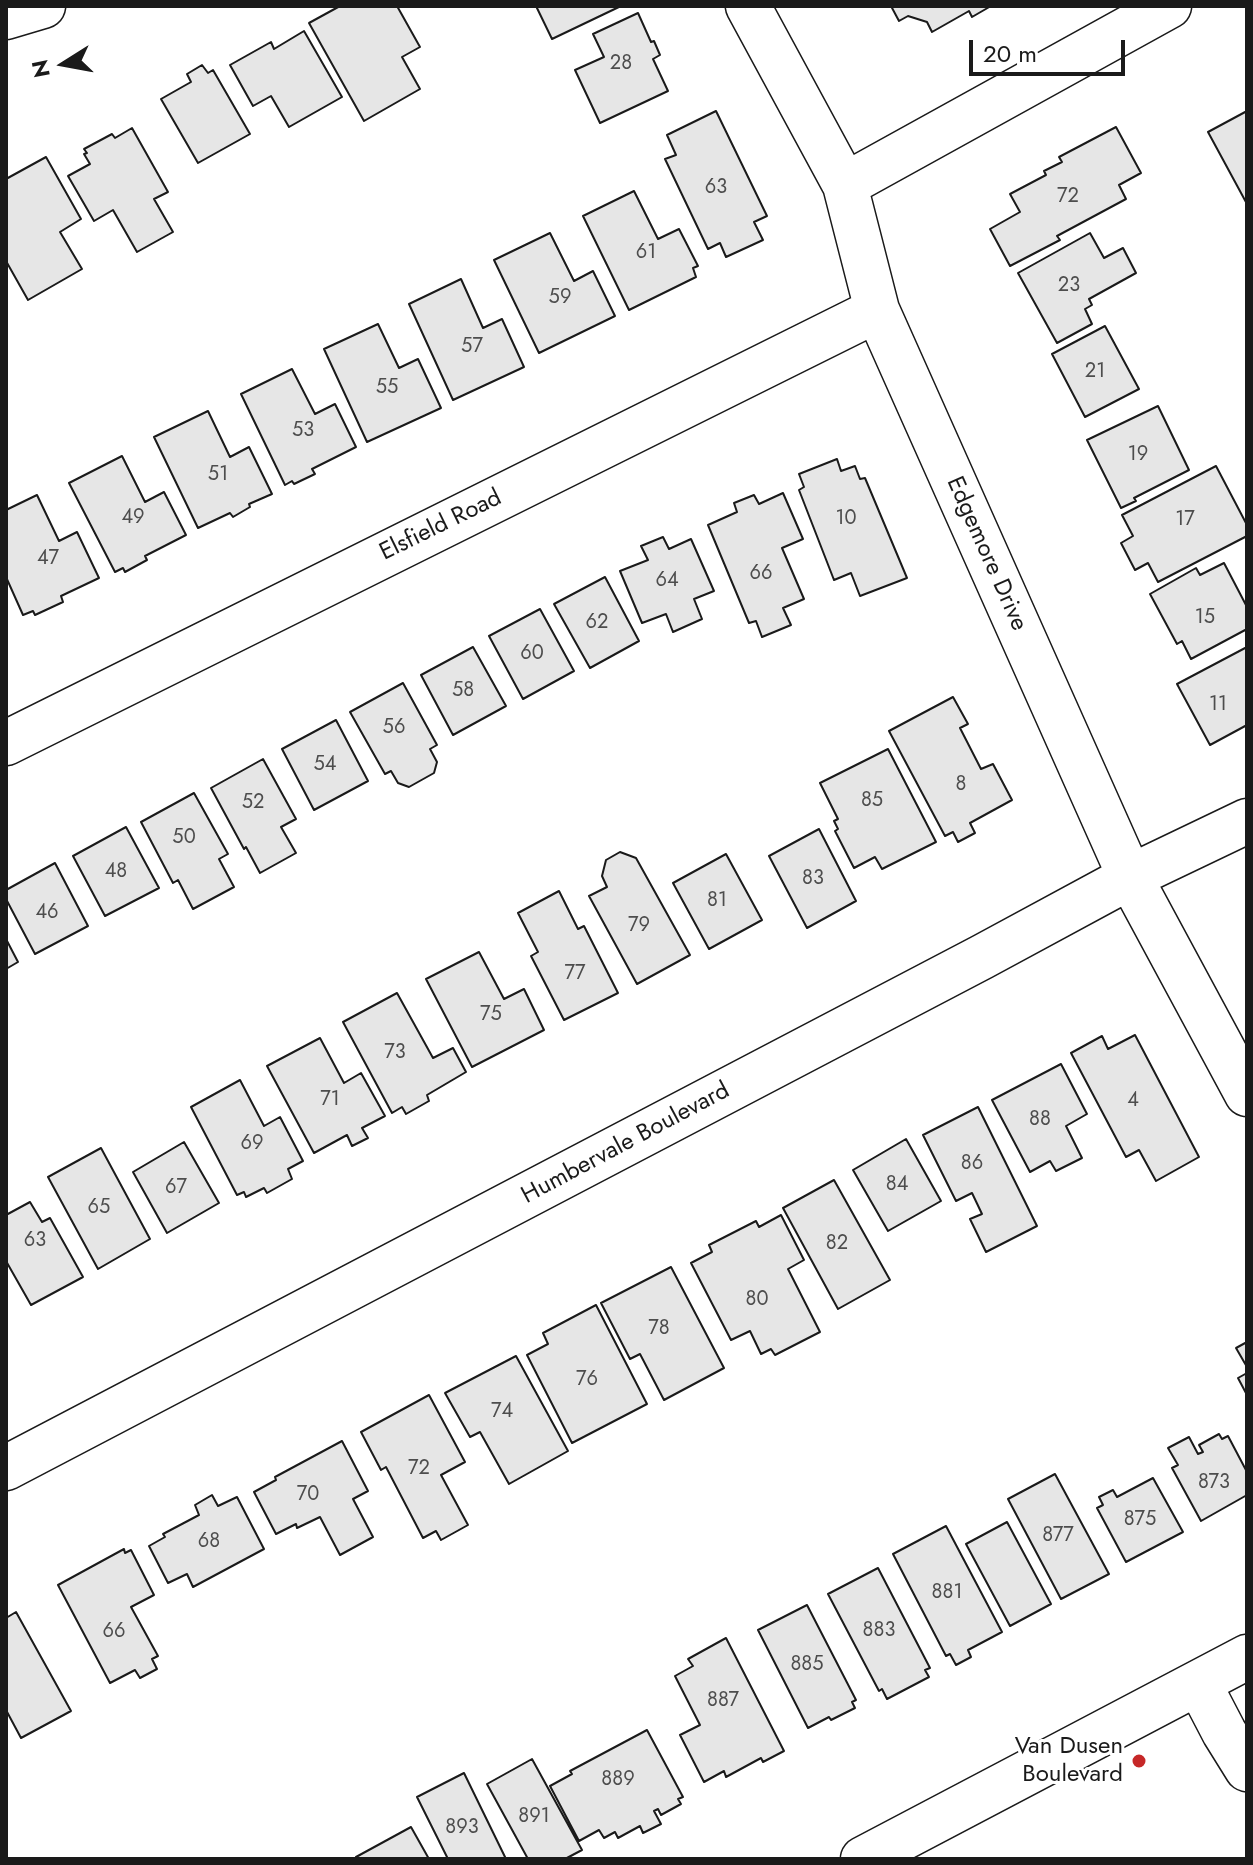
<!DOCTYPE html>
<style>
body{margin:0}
#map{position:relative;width:1253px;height:1865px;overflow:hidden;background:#fff;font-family:Jost,sans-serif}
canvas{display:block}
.frame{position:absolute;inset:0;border:8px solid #1a1a1a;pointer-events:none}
.north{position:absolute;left:24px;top:24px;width:80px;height:80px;-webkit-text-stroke:6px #fff;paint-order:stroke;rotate:259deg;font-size:22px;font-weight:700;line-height:32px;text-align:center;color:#1a1a1a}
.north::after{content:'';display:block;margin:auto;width:28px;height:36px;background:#1a1a1a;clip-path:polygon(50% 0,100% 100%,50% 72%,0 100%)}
.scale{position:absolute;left:969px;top:40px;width:156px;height:36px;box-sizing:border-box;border:4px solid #1a1a1a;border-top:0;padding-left:10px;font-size:24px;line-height:28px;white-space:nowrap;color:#1a1a1a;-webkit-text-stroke:6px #fff;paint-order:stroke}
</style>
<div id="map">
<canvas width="1253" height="1865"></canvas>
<div class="frame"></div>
<div class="north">N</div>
<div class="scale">20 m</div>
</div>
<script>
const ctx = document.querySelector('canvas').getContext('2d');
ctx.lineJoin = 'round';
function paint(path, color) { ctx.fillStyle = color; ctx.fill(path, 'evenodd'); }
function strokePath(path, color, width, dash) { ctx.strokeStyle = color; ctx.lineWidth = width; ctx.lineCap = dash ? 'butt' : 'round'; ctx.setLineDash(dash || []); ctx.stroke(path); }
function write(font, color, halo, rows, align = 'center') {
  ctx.font = font + ' Jost,sans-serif'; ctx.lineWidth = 6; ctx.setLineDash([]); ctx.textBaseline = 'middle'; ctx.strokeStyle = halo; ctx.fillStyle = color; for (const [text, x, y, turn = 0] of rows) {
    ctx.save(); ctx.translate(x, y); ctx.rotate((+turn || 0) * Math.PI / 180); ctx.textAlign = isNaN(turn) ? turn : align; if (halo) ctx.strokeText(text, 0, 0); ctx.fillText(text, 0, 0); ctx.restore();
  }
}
const building = new Path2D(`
 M 340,6 L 397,6 L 420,47 L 402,57 L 420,89 L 364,121 L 309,23 Z
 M 536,6 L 621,6 L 552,39 Z
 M 891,6 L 991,6 L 972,17 L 969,11 L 932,32 L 927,22 L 908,16 L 899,21 Z
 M 638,13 L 651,42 L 654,41 L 660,55 L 653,59 L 668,91 L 600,123 L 575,70 L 604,57 L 593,34 Z
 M 304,31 L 342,97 L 289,127 L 271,96 L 253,106 L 230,65 L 271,42 L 274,49 Z
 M 202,65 L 208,73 L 213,70 L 250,134 L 198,163 L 161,99 L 191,82 L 187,74 Z
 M 716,111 L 767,216 L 754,222 L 763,240 L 726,257 L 720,243 L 708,249 L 665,159 L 676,155 L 667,135 Z
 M 1247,111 L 1247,204 L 1208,132 Z
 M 1116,127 L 1141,173 L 1119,185 L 1126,199 L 1057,236 L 1060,240 L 1010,266 L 990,229 L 1020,212 L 1010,194 L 1046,175 L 1044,171 L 1062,162 L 1059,157 Z
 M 132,128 L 168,192 L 154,199 L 173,232 L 137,252 L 113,210 L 94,221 L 68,176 L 90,164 L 84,154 L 87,153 L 84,149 L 112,134 L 115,138 Z
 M 46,157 L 81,219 L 60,232 L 82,269 L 28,300 L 6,261 L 6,179 Z
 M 634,191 L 658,239 L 679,229 L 698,266 L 693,268 L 696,277 L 629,310 L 583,216 Z
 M 550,233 L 574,281 L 593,271 L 615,316 L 539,353 L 494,260 Z
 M 1090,233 L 1104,258 L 1123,248 L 1136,273 L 1089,299 L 1092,305 L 1085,309 L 1092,324 L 1057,343 L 1018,273 Z
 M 461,279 L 483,328 L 502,319 L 524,367 L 453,400 L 409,304 Z
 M 378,324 L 399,368 L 418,359 L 441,408 L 367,442 L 324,349 Z
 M 1105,326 L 1139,389 L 1085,417 L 1052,354 Z
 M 292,369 L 315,414 L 335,404 L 356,447 L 312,469 L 315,474 L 294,484 L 292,481 L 285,485 L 241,394 Z
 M 1158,406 L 1189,470 L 1134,498 L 1136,501 L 1121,508 L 1087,440 Z
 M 208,411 L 230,457 L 249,447 L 272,494 L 249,504 L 250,507 L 233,517 L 230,513 L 198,528 L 154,437 Z
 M 122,456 L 145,502 L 164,492 L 186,535 L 145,556 L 147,560 L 125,572 L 123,568 L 115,572 L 69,483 Z
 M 837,459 L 841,471 L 855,466 L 860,479 L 865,478 L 907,578 L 860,596 L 851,573 L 834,580 L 799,490 L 804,487 L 799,474 Z
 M 1216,466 L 1247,525 L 1247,536 L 1158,582 L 1148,563 L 1135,570 L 1121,543 L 1133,536 L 1122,515 Z
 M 783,493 L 803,539 L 782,548 L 804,599 L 783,608 L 791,625 L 762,637 L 756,621 L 749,623 L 708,525 L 737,512 L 734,503 L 754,495 L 759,504 Z
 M 37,495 L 59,541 L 77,532 L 99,578 L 61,596 L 63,602 L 35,615 L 33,611 L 23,615 L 6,577 L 6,510 Z
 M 663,537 L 669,549 L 691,539 L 714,591 L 694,599 L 702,619 L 673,632 L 666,614 L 642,623 L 620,571 L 648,560 L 641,546 Z
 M 1224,563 L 1247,607 L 1247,629 L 1191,659 L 1182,641 L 1177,644 L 1150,594 L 1196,568 L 1200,575 Z
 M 605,577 L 639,641 L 590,668 L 554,604 Z
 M 540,609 L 574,671 L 523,699 L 489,636 Z
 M 473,647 L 506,706 L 453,735 L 421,675 Z
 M 1247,647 L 1247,725 L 1210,745 L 1177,684 Z
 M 403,683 L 437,745 L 430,749 L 437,762 L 434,773 L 409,787 L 398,783 L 391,771 L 385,774 L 350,712 Z
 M 953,697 L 968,724 L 960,728 L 981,769 L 993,764 L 1012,800 L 970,823 L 975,833 L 958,842 L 953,832 L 945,836 L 889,731 Z
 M 336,720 L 368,781 L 314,810 L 282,749 Z
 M 888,749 L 936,842 L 882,869 L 875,857 L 854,868 L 835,831 L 838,829 L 834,821 L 838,819 L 820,783 Z
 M 263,759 L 296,819 L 281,827 L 296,853 L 260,873 L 246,847 L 244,849 L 211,788 Z
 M 194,793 L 228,854 L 219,859 L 234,887 L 193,909 L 178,880 L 173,883 L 141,822 Z
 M 126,827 L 159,888 L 105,916 L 73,856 Z
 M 819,829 L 856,901 L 807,928 L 769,856 Z
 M 620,852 L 636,858 L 690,955 L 637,984 L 589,896 L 607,887 L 602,876 L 606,860 Z
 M 726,854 L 762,920 L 709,949 L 673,883 Z
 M 55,863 L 88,926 L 35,954 L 6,899 L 6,890 Z
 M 559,891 L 578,929 L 584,926 L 618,993 L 564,1020 L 531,956 L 538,952 L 518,913 Z
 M 6,939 L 18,962 L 6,969 Z
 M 479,952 L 504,999 L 524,989 L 544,1030 L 472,1067 L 426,979 Z
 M 397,993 L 433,1058 L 453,1048 L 466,1072 L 427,1095 L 429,1101 L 406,1114 L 402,1107 L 392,1113 L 343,1022 Z
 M 1135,1035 L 1199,1157 L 1156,1181 L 1139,1150 L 1126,1157 L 1071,1053 L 1102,1036 L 1108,1049 Z
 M 320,1038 L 344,1083 L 361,1073 L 385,1116 L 362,1128 L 368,1138 L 352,1146 L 347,1135 L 314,1153 L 267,1066 Z
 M 1061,1064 L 1087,1114 L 1066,1126 L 1082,1158 L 1056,1171 L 1050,1161 L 1030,1172 L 992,1100 Z
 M 240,1080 L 264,1126 L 280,1117 L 303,1161 L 288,1169 L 292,1179 L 267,1193 L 264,1188 L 246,1197 L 244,1192 L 237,1195 L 191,1107 Z
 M 978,1107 L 1037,1226 L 986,1252 L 970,1219 L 982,1214 L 972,1193 L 956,1201 L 923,1135 Z
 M 906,1139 L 941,1201 L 888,1231 L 853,1170 Z
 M 184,1142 L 219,1203 L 167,1233 L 133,1172 Z
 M 101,1148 L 150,1239 L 98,1269 L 48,1177 Z
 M 834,1180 L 890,1280 L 838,1309 L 783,1208 Z
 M 30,1202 L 42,1222 L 50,1218 L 83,1277 L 31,1305 L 6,1261 L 6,1215 Z
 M 781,1215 L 804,1260 L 788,1269 L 820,1332 L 775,1355 L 771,1349 L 761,1354 L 750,1331 L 731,1340 L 691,1263 L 712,1252 L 709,1245 L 756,1221 L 759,1227 Z
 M 671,1267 L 724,1368 L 664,1400 L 640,1354 L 630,1359 L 601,1303 Z
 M 596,1305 L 647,1404 L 572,1443 L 527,1355 L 548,1344 L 543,1333 Z
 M 1247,1342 L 1247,1367 L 1236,1348 Z
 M 516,1356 L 568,1451 L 509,1484 L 480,1432 L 470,1437 L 445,1393 Z
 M 1247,1373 L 1247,1395 L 1238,1378 Z
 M 429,1395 L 465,1462 L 441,1475 L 468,1525 L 441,1540 L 436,1531 L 423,1538 L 386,1467 L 381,1470 L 361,1432 Z
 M 1219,1434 L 1222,1439 L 1228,1436 L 1247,1472 L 1247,1495 L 1201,1521 L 1172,1468 L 1178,1465 L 1168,1448 L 1189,1437 L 1198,1454 L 1203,1452 L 1199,1445 Z
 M 342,1441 L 368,1491 L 353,1499 L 373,1537 L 340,1555 L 320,1517 L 297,1528 L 296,1524 L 276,1534 L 254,1492 L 276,1480 L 275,1477 Z
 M 1055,1474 L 1109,1574 L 1061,1599 L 1008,1499 Z
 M 1153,1478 L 1183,1532 L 1126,1562 L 1097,1508 L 1103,1505 L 1099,1497 L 1113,1490 L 1117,1497 Z
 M 212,1495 L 218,1506 L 237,1497 L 264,1549 L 193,1587 L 187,1574 L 168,1583 L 149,1546 L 165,1537 L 163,1534 L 199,1515 L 195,1505 Z
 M 1007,1522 L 1051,1604 L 1010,1626 L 966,1544 Z
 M 946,1526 L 1002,1632 L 968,1650 L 971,1657 L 956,1665 L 950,1654 L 946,1656 L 893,1554 Z
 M 124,1549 L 125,1553 L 131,1550 L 154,1595 L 131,1607 L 158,1656 L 152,1659 L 157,1669 L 140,1678 L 135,1670 L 110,1683 L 58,1585 Z
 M 878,1568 L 930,1668 L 925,1670 L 929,1677 L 887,1699 L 882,1689 L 879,1691 L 828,1594 Z
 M 807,1605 L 856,1700 L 852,1702 L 855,1708 L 831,1720 L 829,1717 L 808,1728 L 758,1630 Z
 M 16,1612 L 71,1711 L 21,1738 L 6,1710 L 6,1618 Z
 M 726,1638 L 784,1751 L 763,1762 L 761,1758 L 726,1777 L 724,1771 L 704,1782 L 680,1735 L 700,1725 L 675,1676 L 693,1666 L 688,1659 Z
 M 647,1730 L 683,1797 L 678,1799 L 681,1804 L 661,1815 L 658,1809 L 654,1811 L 661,1824 L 643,1833 L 640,1826 L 618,1838 L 615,1832 L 604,1838 L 599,1830 L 579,1841 L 550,1786 L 572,1774 L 570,1771 Z
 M 532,1759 L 582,1850 L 565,1859 L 528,1859 L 487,1784 Z
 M 464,1773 L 506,1859 L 448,1859 L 417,1797 Z
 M 411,1827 L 429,1859 L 357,1859 L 356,1857 Z`);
const street = new Path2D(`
 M 748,6 L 845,185 L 877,310 L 1130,877 L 1247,1094
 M 6,17 L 43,6
 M 845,185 L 1169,6
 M 6,743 L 877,310
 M 6,1468 L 982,957 L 1130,877 L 1247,821
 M 1199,1684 L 1224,1732 L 1247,1769`);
const secondary = new Path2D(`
 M 863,1859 L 1247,1657`);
const markers = [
 [1139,1761,8,"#c62828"]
];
const numberNames = [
 ["28",621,64],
 ["63",716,188],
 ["72",1068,197],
 ["61",646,253],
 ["23",1069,286],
 ["59",560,298],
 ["57",472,347],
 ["21",1095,372],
 ["55",387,388],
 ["53",303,431],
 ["19",1138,455],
 ["51",218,475],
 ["49",133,518],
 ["10",846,519],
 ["17",1185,520],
 ["47",48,559],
 ["66",761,574],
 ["64",667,581],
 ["15",1205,618],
 ["62",597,623],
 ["60",532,654],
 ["58",463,691],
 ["11",1218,705],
 ["56",394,728],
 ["54",325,765],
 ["8",961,785],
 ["85",872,801],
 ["52",253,803],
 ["50",184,838],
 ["48",116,872],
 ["83",813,879],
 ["81",717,901],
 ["46",47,913],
 ["79",639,926],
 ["77",575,974],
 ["75",491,1015],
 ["73",395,1053],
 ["71",330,1100],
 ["4",1133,1101],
 ["88",1040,1120],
 ["69",252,1144],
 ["86",972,1164],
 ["84",897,1185],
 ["67",176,1188],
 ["65",99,1208],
 ["63",35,1241],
 ["82",837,1244],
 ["80",757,1300],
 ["78",659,1329],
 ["76",587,1380],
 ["74",502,1412],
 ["72",419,1469],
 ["873",1214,1483],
 ["70",308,1495],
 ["875",1140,1520],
 ["877",1058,1536],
 ["68",209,1542],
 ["881",947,1593],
 ["883",879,1631],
 ["66",114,1632],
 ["885",807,1665],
 ["887",723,1701],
 ["889",618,1780],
 ["891",534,1817],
 ["893",462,1828]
];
const streetNames = [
 ["Elsfield Road",441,526,-26],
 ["Edgemore Drive",986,554,66],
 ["Humbervale Boulevard",626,1144,-28]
];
const poiNames = [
 ["Van Dusen",1123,1747],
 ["Boulevard",1123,1775]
];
paint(building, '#e6e6e6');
strokePath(building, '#1a1a1a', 2);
strokePath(street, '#1a1a1a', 47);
strokePath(secondary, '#1a1a1a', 47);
strokePath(street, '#fff', 44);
strokePath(secondary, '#fff', 44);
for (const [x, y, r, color] of markers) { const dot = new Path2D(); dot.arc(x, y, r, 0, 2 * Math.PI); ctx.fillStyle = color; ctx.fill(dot); strokePath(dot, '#fff', 3); }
write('20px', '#4d4d4d', null, numberNames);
write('24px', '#1a1a1a', '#fff', streetNames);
write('24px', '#1a1a1a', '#fff', poiNames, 'right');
</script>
